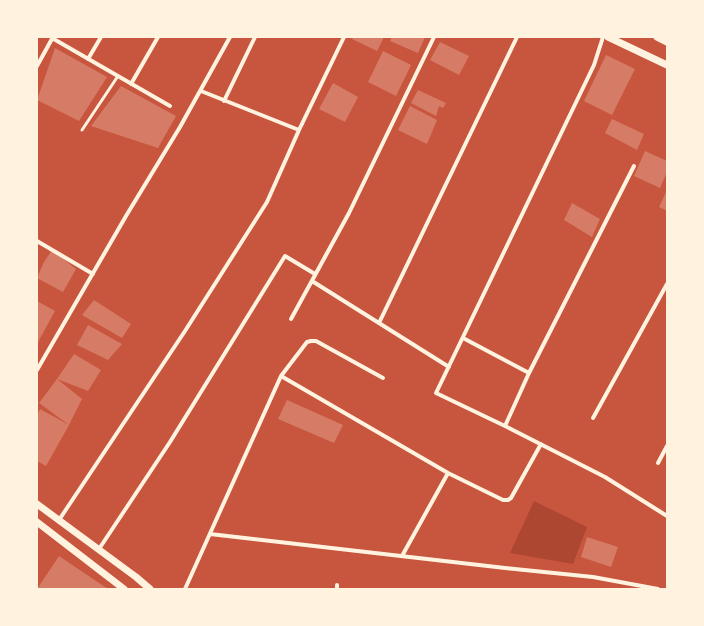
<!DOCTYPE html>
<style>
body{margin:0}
#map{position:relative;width:704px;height:626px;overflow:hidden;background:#c8553d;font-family:Arial,sans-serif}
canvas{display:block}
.frame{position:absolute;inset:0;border:38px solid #fff3e0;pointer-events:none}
</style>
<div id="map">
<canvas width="704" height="626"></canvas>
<div class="frame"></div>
</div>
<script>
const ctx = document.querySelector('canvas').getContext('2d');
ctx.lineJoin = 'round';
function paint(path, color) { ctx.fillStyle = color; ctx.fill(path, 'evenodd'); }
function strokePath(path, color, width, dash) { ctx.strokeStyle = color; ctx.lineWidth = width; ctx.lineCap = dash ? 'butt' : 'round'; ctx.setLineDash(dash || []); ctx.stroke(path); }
const green = new Path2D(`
 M 534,501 L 587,527 L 573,564 L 510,553 Z`);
const building = new Path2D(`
 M 353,37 L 384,37 L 377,51 L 352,39 Z
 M 392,37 L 425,37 L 418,53 L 390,41 Z
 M 440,42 L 469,56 L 459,75 L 430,60 Z
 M 55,48 L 107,77 L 79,121 L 37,100 Z
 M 383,51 L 411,65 L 396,96 L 368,82 Z
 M 606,55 L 635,69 L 612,115 L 584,101 Z
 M 333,83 L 358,97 L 345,122 L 319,109 Z
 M 121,86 L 176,116 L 158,148 L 91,126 Z
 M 418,90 L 446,103 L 443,108 L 439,106 L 436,116 L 411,103 Z
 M 410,106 L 437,120 L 427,144 L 398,130 Z
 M 612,119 L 644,134 L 637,150 L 605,133 Z
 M 645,151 L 667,161 L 667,172 L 660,188 L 634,176 Z
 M 667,190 L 667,211 L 659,207 Z
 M 572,203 L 600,219 L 592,237 L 564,220 Z
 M 52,250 L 76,269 L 63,292 L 37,278 L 44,262 Z
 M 94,300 L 131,324 L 122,338 L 82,315 Z
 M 37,301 L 55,311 L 37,344 Z
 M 88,325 L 122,344 L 108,360 L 77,345 Z
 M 74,354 L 101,370 L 88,391 L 57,379 Z
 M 57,379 L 82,399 L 69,425 L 46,466 L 37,461 L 37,415 L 40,409 L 69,425 L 39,403 Z
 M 287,400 L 343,425 L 334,443 L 278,419 Z
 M 587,537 L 618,547 L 611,567 L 581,557 Z
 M 59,556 L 108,589 L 37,589 Z`);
const service = new Path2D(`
 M 82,130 L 118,76`);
const minor = new Path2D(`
 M 603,37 L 594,65 L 436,393 L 505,426 L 605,477 L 667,516
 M 52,38 L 170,106
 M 88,59 L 101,37
 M 37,66 L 53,37
 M 131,84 L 158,37
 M 201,91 L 299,130
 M 224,101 L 255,37
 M 37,241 L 93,274
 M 312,281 L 449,367
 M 291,319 L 349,213 L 434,37
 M 379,323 L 517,37
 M 463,338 L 529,373
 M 37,370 L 126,216 L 180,127 L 230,37
 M 281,376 L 307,342 L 311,341 L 316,341 L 383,378
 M 593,418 L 667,284
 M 505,426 L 529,373 L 634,166
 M 658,463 L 667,446
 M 59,520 L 185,331 L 267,202 L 299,130 L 344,37
 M 210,534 L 505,568 L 593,577 L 658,589
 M 99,549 L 170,442 L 285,256 L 315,274
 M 402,556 L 448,473
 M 185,589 L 281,376 L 448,473 L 503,500 L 508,500 L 511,498 L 541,444
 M 337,589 L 337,585`);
const tertiary = new Path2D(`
 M 608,37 L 667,65
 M 657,37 L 667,42
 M 37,504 L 136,577 L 150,589
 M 37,522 L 124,589`);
paint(green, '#ae4732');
paint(building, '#d67c66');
strokePath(service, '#fff3e0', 3);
strokePath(minor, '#fff3e0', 4);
strokePath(tertiary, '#fff3e0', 7);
</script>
